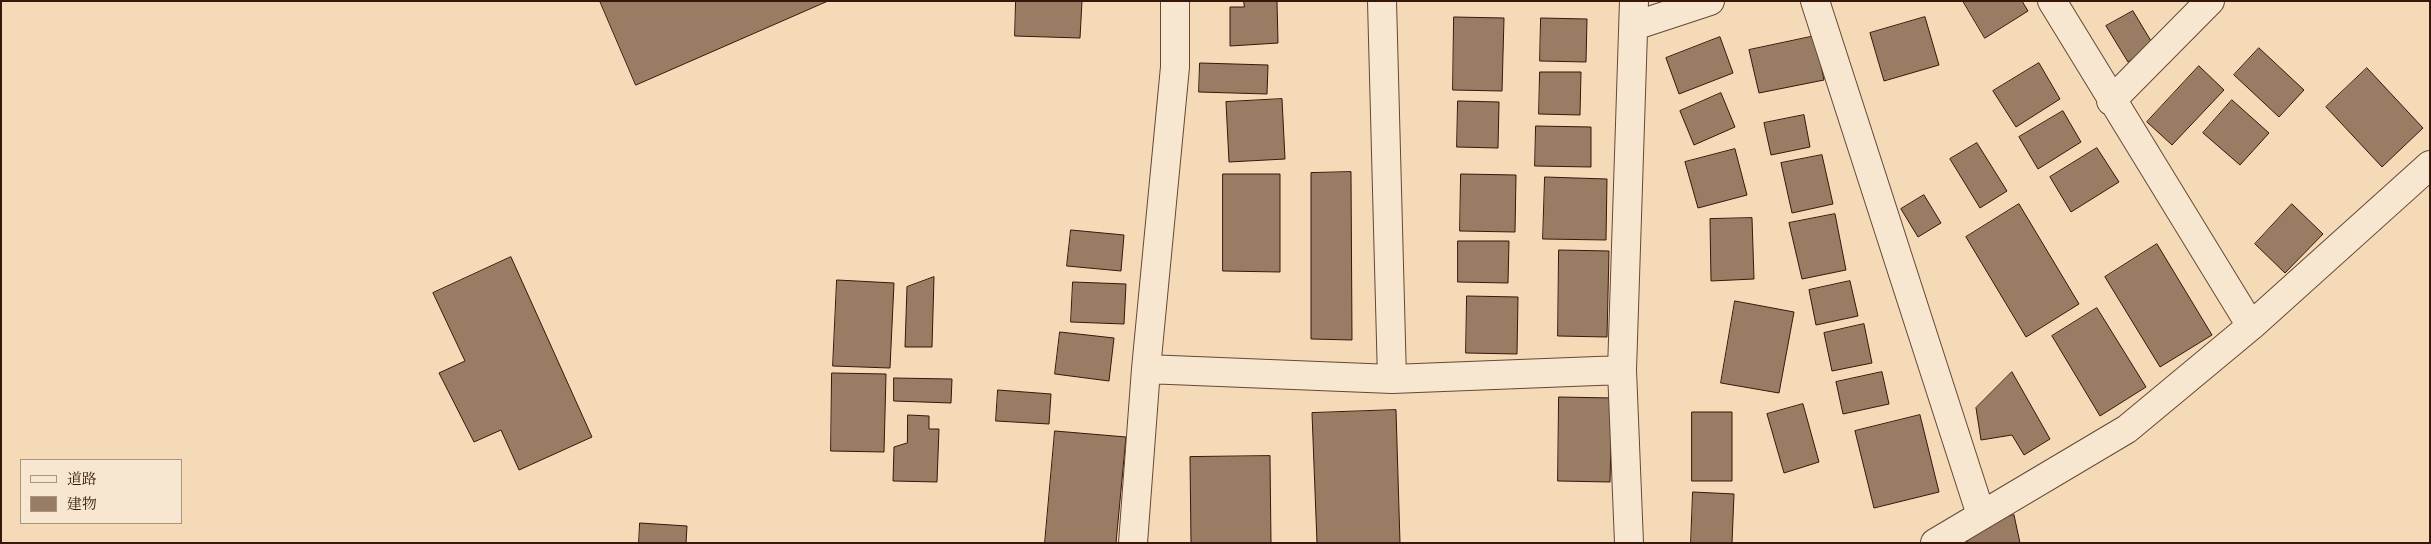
<!DOCTYPE html>
<meta charset="utf-8">
<style>
body{margin:0}
#map{position:relative;width:2431px;height:544px;overflow:hidden;background:#f4dab7;font-family:Vollkorn,"Noto Serif JP",serif}
canvas{display:block}
.frame{position:absolute;inset:0;border:2px solid #35180a;pointer-events:none}
.legend{position:absolute;left:20px;top:459px;width:162px;height:65px;box-sizing:border-box;background:#f8e7d0;border:1px solid #aa9481;margin:0;padding:6px 9px;list-style:none;font-size:15px;color:#35180a}
.legend li{display:flex;align-items:center;gap:10px;height:25px}
.legend b{width:25px;border:1px solid #aa9481}
</style>
<div id="map">
<canvas width="2431" height="544"></canvas>
<div class="frame"></div>
<ul class="legend">
<li><b style="height:6px;background:#f8e7d0"></b>道路</li>
<li><b style="height:14px;background:#987d64"></b>建物</li>
</ul>
</div>
<script>
const ctx = document.querySelector('canvas').getContext('2d');
ctx.lineJoin = 'round';
function paint(path, color) { ctx.fillStyle = color; ctx.fill(path, 'evenodd'); }
function strokePath(path, color, width, dash) { ctx.strokeStyle = color; ctx.lineWidth = width; ctx.lineCap = dash ? 'butt' : 'round'; ctx.setLineDash(dash || []); ctx.stroke(path); }
const building = new Path2D(`
 M 600,1 L 828,1 L 636,85 Z
 M 1016,1 L 1082,1 L 1080,38 L 1015,36 Z
 M 1244,1 L 1277,1 L 1278,43 L 1230,46 L 1230,7 L 1244,7 Z
 M 1963,1 L 2022,1 L 2028,11 L 1985,38 Z
 M 2133,11 L 2154,46 L 2128,62 L 2106,26 Z
 M 1454,17 L 1504,18 L 1502,91 L 1453,90 Z
 M 1925,17 L 1939,65 L 1884,81 L 1870,33 Z
 M 1541,18 L 1587,19 L 1586,62 L 1540,61 Z
 M 1815,36 L 1824,80 L 1759,93 L 1749,50 Z
 M 1720,37 L 1733,73 L 1679,94 L 1666,58 Z
 M 2259,48 L 2304,90 L 2279,117 L 2234,75 Z
 M 1200,63 L 1268,65 L 1267,94 L 1199,92 Z
 M 2039,63 L 2060,99 L 2016,127 L 1993,91 Z
 M 2199,66 L 2224,90 L 2172,145 L 2147,122 Z
 M 2367,68 L 2423,128 L 2382,167 L 2326,107 Z
 M 1540,72 L 1581,72 L 1580,115 L 1539,114 Z
 M 1721,93 L 1735,127 L 1694,145 L 1680,111 Z
 M 1282,99 L 1285,159 L 1229,162 L 1226,102 Z
 M 2232,100 L 2269,133 L 2240,165 L 2203,133 Z
 M 1458,101 L 1499,102 L 1498,148 L 1457,147 Z
 M 2063,111 L 2081,142 L 2038,169 L 2019,137 Z
 M 1804,115 L 1810,147 L 1771,155 L 1764,123 Z
 M 1536,126 L 1591,127 L 1591,167 L 1535,166 Z
 M 1977,143 L 2007,191 L 1980,208 L 1950,159 Z
 M 2097,148 L 2119,182 L 2071,212 L 2050,177 Z
 M 1735,149 L 1747,195 L 1698,208 L 1685,162 Z
 M 1822,155 L 1833,204 L 1792,213 L 1781,163 Z
 M 1351,172 L 1352,340 L 1311,339 L 1311,173 Z
 M 1223,174 L 1280,174 L 1280,272 L 1223,271 Z
 M 1461,174 L 1516,175 L 1515,232 L 1460,231 Z
 M 1545,177 L 1607,179 L 1606,240 L 1543,239 Z
 M 1924,195 L 1941,223 L 1918,237 L 1901,209 Z
 M 2019,204 L 2079,304 L 2026,337 L 1966,237 Z
 M 2292,204 L 2323,234 L 2285,273 L 2255,244 Z
 M 1835,214 L 1846,270 L 1802,279 L 1789,223 Z
 M 1752,218 L 1754,279 L 1711,281 L 1710,219 Z
 M 1071,230 L 1124,235 L 1121,271 L 1067,266 Z
 M 1458,241 L 1509,241 L 1508,283 L 1458,282 Z
 M 2157,244 L 2212,335 L 2160,367 L 2105,277 Z
 M 1559,250 L 1609,251 L 1607,337 L 1558,336 Z
 M 511,257 L 592,437 L 519,470 L 501,430 L 474,442 L 439,373 L 465,361 L 433,293 Z
 M 934,277 L 932,347 L 905,347 L 907,287 Z
 M 837,280 L 894,283 L 890,368 L 833,366 Z
 M 1850,281 L 1858,316 L 1816,325 L 1809,290 Z
 M 1073,282 L 1126,284 L 1124,324 L 1071,322 Z
 M 1467,296 L 1518,297 L 1517,354 L 1466,353 Z
 M 1735,301 L 1794,312 L 1779,393 L 1721,383 Z
 M 2097,308 L 2146,387 L 2100,416 L 2052,336 Z
 M 1864,324 L 1872,363 L 1832,371 L 1824,333 Z
 M 1060,332 L 1114,338 L 1109,381 L 1055,374 Z
 M 1882,372 L 1889,404 L 1843,414 L 1836,382 Z
 M 2012,372 L 2050,439 L 2024,455 L 2012,435 L 1981,440 L 1976,408 Z
 M 832,373 L 886,374 L 884,452 L 831,451 Z
 M 894,378 L 952,379 L 951,403 L 894,401 Z
 M 998,390 L 1051,394 L 1049,424 L 996,421 Z
 M 1559,397 L 1612,398 L 1610,482 L 1558,481 Z
 M 1803,404 L 1819,462 L 1784,473 L 1767,414 Z
 M 1396,410 L 1400,543 L 1317,543 L 1312,413 Z
 M 1692,412 L 1732,412 L 1732,481 L 1692,481 Z
 M 908,415 L 929,416 L 929,429 L 939,429 L 937,482 L 893,481 L 894,447 L 907,443 Z
 M 1920,415 L 1939,492 L 1874,508 L 1855,431 Z
 M 1055,431 L 1126,437 L 1116,543 L 1045,543 Z
 M 1270,456 L 1271,543 L 1191,543 L 1190,457 Z
 M 1693,492 L 1734,494 L 1732,543 L 1691,543 Z
 M 2014,515 L 2020,543 L 1966,543 L 1982,522 Z
 M 640,523 L 687,526 L 686,543 L 639,543 Z`);
const minor = new Path2D(`
 M 1382,1 L 1392,379
 M 1815,1 L 1981,515
 M 2052,1 L 2251,326
 M 1634,26 L 1710,1
 M 2111,101 L 2210,1
 M 1146,369 L 1392,379 L 1622,370
 M 1133,543 L 1146,369 L 1175,67 L 1175,1
 M 1629,543 L 1622,370 L 1634,1
 M 1935,543 L 2127,429 L 2251,326 L 2430,165`);
paint(building, '#987d64');
strokePath(building, '#35180a', 1);
strokePath(minor, '#654835', 30);
strokePath(minor, '#f8e7d0', 28);
</script>
